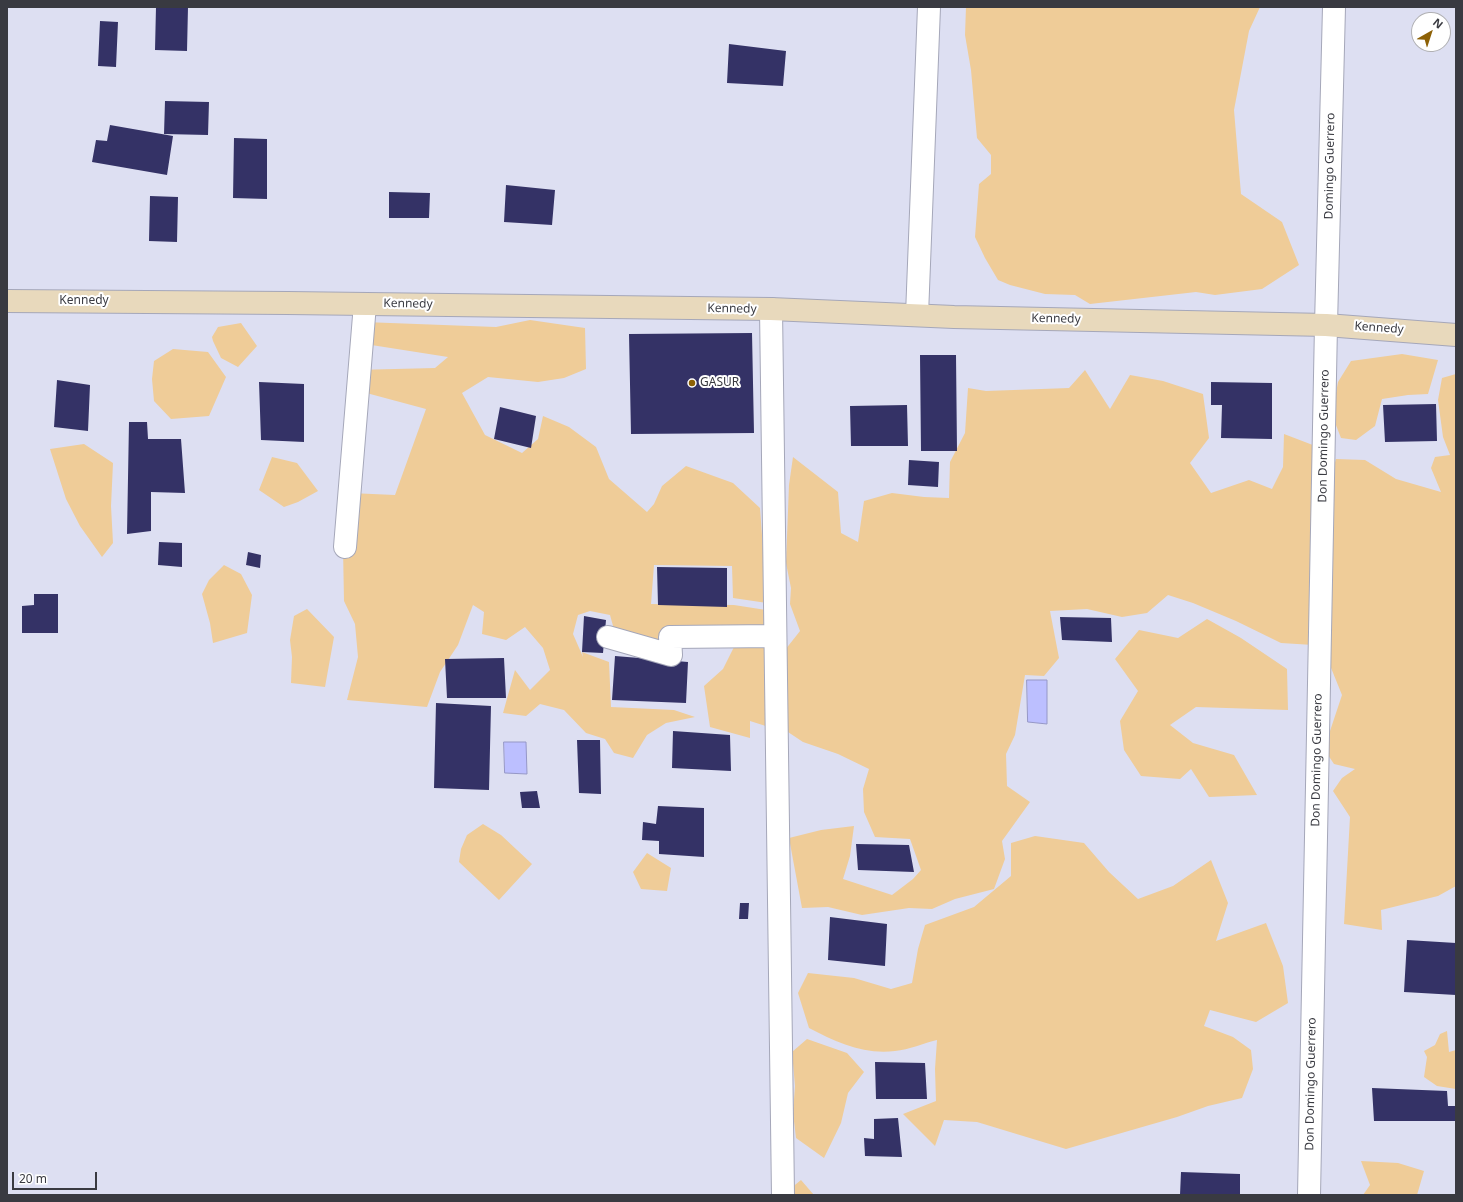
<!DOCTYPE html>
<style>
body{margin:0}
#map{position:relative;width:1463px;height:1202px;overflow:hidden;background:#dddff2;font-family:"Noto Sans",sans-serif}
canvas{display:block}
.frame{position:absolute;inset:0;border:8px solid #393a41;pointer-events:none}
.north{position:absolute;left:1411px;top:12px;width:40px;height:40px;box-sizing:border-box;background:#fff;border:1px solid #b0b0b3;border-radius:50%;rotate:39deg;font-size:11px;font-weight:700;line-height:16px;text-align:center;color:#393a41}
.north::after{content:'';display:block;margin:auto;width:14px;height:18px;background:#8d6106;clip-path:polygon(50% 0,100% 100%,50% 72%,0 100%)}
.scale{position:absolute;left:12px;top:1172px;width:85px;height:18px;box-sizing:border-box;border:2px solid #393a41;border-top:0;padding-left:5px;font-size:12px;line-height:14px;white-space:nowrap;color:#393a41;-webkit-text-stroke:3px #fff;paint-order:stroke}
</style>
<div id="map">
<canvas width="1463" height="1202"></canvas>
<div class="frame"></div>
<div class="north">N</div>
<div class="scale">20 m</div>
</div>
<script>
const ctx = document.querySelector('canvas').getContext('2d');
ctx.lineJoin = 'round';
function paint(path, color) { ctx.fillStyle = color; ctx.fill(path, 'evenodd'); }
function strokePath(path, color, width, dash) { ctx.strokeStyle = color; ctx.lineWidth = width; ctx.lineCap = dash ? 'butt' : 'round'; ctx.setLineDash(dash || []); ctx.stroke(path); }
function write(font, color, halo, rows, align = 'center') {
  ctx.font = font + ' "Noto Sans",sans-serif'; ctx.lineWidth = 4; ctx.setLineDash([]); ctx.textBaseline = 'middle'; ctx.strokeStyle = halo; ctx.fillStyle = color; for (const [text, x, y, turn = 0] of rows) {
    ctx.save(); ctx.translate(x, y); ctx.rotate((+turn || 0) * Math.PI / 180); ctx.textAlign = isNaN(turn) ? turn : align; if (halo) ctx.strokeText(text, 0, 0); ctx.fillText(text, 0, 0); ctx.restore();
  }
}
const green = new Path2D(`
 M 966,7 L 1260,7 L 1249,31 L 1234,110 L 1241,194 L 1282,222 L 1299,265 L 1262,289 L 1215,295 L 1196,292 L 1090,304 L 1075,295 L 1045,294 L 1010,285 L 998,280 L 985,258 L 975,237 L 979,184 L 991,174 L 991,155 L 977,138 L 971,70 L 965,35 Z
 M 530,320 L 585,328 L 586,369 L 564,378 L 538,382 L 488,377 L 462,393 L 485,435 L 522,453 L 538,439 L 543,416 L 569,427 L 596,447 L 609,479 L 647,512 L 654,504 L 662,486 L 686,466 L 733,483 L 760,508 L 767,603 L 733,598 L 732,566 L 654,565 L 651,604 L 734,605 L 766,610 L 766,629 L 657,648 L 615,633 L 610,615 L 590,611 L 578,615 L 573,634 L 583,657 L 582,652 L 609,662 L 611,707 L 674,710 L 695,717 L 666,723 L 647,735 L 633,758 L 614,753 L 605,739 L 586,733 L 564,710 L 540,704 L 526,716 L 503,713 L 515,670 L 530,690 L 550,670 L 543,648 L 525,627 L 506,640 L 482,634 L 484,612 L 473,605 L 458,645 L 440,672 L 427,707 L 347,700 L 358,657 L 355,624 L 344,601 L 343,548 L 350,493 L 395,495 L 426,409 L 359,391 L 355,370 L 435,368 L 448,357 L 365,344 L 364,322 L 496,327 Z
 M 241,323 L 257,346 L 238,367 L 221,358 L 213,341 L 212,337 L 218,327 Z
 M 173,349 L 208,352 L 226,377 L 209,416 L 171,419 L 154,401 L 152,379 L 154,361 Z
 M 1402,354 L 1438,360 L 1428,394 L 1408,395 L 1382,399 L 1375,426 L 1356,440 L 1341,438 L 1332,415 L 1338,382 L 1351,361 Z
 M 1085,370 L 1110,409 L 1130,375 L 1163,381 L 1203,394 L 1209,438 L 1190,463 L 1211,493 L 1249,480 L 1272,489 L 1283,467 L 1284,434 L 1318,447 L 1313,645 L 1281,643 L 1236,621 L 1193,603 L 1168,595 L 1147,613 L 1122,617 L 1087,609 L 1050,611 L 1059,658 L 1044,676 L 1025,675 L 1015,735 L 1006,754 L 1007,786 L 1030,802 L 1002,841 L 1005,859 L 994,889 L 955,899 L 932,909 L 909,908 L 862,915 L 828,907 L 802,908 L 789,838 L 821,830 L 854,826 L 850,856 L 843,879 L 892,895 L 913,879 L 921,870 L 910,839 L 875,837 L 864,812 L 863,789 L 869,769 L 838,754 L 803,742 L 788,732 L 785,650 L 800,631 L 790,604 L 791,588 L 786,563 L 789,485 L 793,457 L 838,492 L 841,533 L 858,542 L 864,501 L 892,493 L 924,497 L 949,498 L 950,462 L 965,433 L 968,388 L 986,391 L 1069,388 Z
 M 1456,374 L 1456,886 L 1438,896 L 1381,910 L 1382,930 L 1344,924 L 1350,817 L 1333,791 L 1342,778 L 1355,769 L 1334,764 L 1324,749 L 1342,695 L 1325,653 L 1328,485 L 1336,459 L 1365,460 L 1396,479 L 1441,492 L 1431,468 L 1435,457 L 1450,455 L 1443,437 L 1438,400 L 1442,378 Z
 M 84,444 L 113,463 L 111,506 L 113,543 L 102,557 L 80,526 L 66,499 L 50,449 Z
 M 272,457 L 297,463 L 318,491 L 298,502 L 284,507 L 259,490 Z
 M 224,565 L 241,574 L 252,595 L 247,633 L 213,643 L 210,623 L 202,594 L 209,580 Z
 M 307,609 L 334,637 L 325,687 L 291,683 L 292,657 L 290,640 L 294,616 Z
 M 1207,619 L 1241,638 L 1287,669 L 1288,710 L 1196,707 L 1170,725 L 1193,743 L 1234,755 L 1257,795 L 1209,797 L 1191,769 L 1180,779 L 1141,776 L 1124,750 L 1120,721 L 1138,691 L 1115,659 L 1139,630 L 1178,638 Z
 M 736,643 L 769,646 L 772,728 L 750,721 L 750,738 L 710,727 L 704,686 L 723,669 Z
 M 483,824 L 501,835 L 532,864 L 499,900 L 459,862 L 461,849 L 467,835 Z
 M 1035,836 L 1084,843 L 1109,872 L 1138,899 L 1173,886 L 1211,860 L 1228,903 L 1216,941 L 1266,923 L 1283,966 L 1288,1003 L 1256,1022 L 1210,1010 L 1204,1026 L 1233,1037 L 1251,1050 L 1253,1069 L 1242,1098 L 1208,1106 L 1177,1117 L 1066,1149 L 977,1122 L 944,1120 L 935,1146 L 903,1114 L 936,1101 L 935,1069 L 937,1040 C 924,1043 909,1050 895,1051 C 864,1055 836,1042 809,1028 L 798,993 L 808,973 L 854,978 L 891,989 L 912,983 L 918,949 L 925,925 L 974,907 L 1011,876 L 1011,843 Z
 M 647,853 L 671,868 L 667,891 L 641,889 L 633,872 Z
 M 1447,1031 L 1449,1052 L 1456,1050 L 1456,1089 L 1437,1086 L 1424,1077 L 1427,1057 L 1424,1051 L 1435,1045 L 1440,1034 Z
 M 807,1039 L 847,1053 L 864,1072 L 848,1093 L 841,1123 L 824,1158 L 796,1138 L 793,1113 L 795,1086 L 792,1052 Z
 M 1361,1161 L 1398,1163 L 1424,1171 L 1417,1195 L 1363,1195 L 1370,1185 Z
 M 801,1180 L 814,1195 L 793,1195 L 790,1189 Z`);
const water = new Path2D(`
 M 1027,680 L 1047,680 L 1047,724 L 1028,722 Z
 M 504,742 L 526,742 L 527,774 L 505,773 Z`);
const building = new Path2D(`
 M 156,7 L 188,7 L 187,51 L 155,50 Z
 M 100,21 L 118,22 L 116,67 L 98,66 Z
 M 729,44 L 786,51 L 783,86 L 727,83 Z
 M 165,101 L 209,102 L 208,135 L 164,134 Z
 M 110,125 L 173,136 L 167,175 L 92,162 L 96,140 L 107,141 Z
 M 234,138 L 267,139 L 267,199 L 233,198 Z
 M 506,185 L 555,190 L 552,225 L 504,222 Z
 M 389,192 L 430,193 L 429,218 L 389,218 Z
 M 150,196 L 178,197 L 177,242 L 149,241 Z
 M 752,333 L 754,433 L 631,434 L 629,334 Z
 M 920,355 L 956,355 L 957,451 L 921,451 Z
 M 57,380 L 90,385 L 88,431 L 54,427 Z
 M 259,382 L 304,384 L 304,442 L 261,440 Z
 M 1211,382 L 1272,383 L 1272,439 L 1221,438 L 1222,405 L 1211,405 Z
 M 1436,404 L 1437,441 L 1385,442 L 1383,405 Z
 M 907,405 L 908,446 L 851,446 L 850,406 Z
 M 500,407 L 536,416 L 531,448 L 494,439 Z
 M 129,422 L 147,422 L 148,439 L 181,439 L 185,493 L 151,492 L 151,531 L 127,534 Z
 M 909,460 L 939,462 L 938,487 L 908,485 Z
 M 159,542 L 182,543 L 182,567 L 158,565 Z
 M 248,552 L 261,555 L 260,568 L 246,565 Z
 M 657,567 L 727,568 L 727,607 L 658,605 Z
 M 34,594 L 58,594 L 58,633 L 22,633 L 22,606 L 34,605 Z
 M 584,616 L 606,620 L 603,653 L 582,652 Z
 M 1060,617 L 1111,618 L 1112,642 L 1062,640 Z
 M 615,656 L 688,662 L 686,703 L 612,700 Z
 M 504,658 L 506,698 L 447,698 L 445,659 Z
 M 436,703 L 491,706 L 489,790 L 434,788 Z
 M 673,731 L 730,735 L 731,771 L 672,768 Z
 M 577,740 L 600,740 L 601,794 L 579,793 Z
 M 537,791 L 540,808 L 522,808 L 520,792 Z
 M 658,806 L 704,808 L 704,857 L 659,854 L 659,841 L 642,840 L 643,822 L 656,824 Z
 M 856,844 L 909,845 L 914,872 L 858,870 Z
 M 740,903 L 749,903 L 748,919 L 739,919 Z
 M 830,917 L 887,924 L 885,966 L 828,960 Z
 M 1407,940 L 1456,943 L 1456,995 L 1404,992 Z
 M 875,1062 L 925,1063 L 927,1099 L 876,1099 Z
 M 1372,1088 L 1447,1091 L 1448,1106 L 1456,1106 L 1456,1121 L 1374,1121 Z
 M 898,1118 L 902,1157 L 865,1156 L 864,1138 L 874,1139 L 874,1119 Z
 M 1181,1172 L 1240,1174 L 1240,1195 L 1180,1195 Z`);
const street = new Path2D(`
 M 771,309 L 783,1195
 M 917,315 L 929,7
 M 345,547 L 365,304
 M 608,637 L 671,655 L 670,637 L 775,636
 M 1309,1195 L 1326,325 L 1334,7`);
const secondary = new Path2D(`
 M 7,301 L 287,303 L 771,309 L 954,317 L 1326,325 L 1456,335`);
const markers = [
 [692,383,4,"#8d6106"]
];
const streetNames = [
 ["Domingo Guerrero",1330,166,-89],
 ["Kennedy",84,301],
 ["Kennedy",408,304,1],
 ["Kennedy",732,309,1],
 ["Kennedy",1056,319,1],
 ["Kennedy",1379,328,4],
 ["Don Domingo Guerrero",1324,436,-89],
 ["Don Domingo Guerrero",1317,760,-89],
 ["Don Domingo Guerrero",1311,1084,-89]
];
const poiNames = [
 ["GASUR",700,383]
];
paint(green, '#efcc98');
paint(water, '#bcbfff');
strokePath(water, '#9597c6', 1);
paint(building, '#343266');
strokePath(street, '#a5a7b9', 24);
strokePath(secondary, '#a5a7b9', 24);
strokePath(street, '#fff', 22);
strokePath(secondary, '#e8d9bc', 22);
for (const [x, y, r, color] of markers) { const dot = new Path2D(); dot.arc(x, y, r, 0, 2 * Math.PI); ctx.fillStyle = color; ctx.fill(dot); strokePath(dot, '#fff', 1.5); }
write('12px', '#393a41', '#fff', streetNames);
write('12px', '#393a41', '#fff', poiNames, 'left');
</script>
